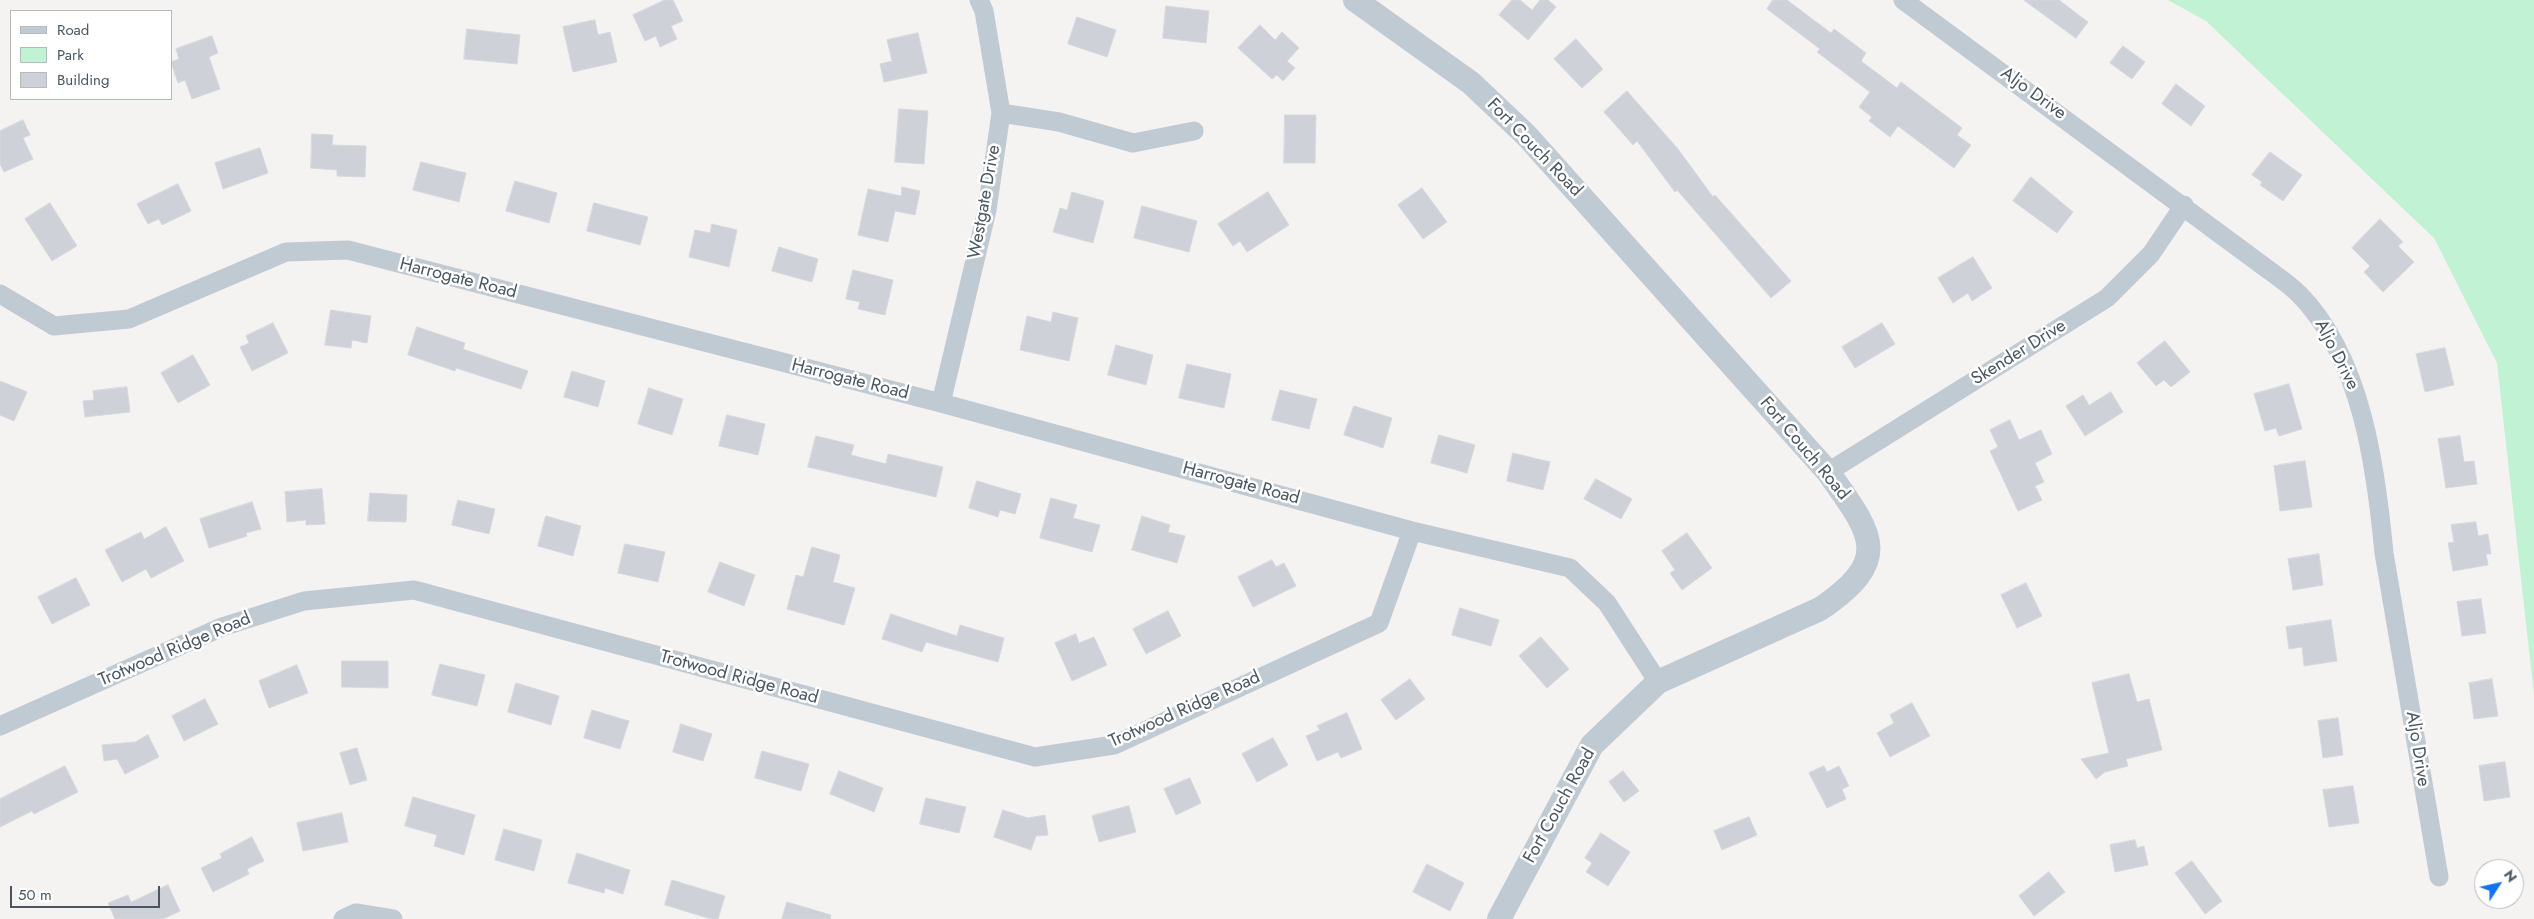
<!DOCTYPE html>
<style>
body{margin:0}
#map{position:relative;width:2534px;height:919px;overflow:hidden;background:#f5f2f2;font-family:Jost,sans-serif}
canvas{display:block}
.legend{position:absolute;left:10px;top:10px;width:162px;height:90px;box-sizing:border-box;background:#fff;border:1px solid #b6bbc0;margin:0;padding:6px 9px;list-style:none;font-size:15px;color:#495661}
.legend li{display:flex;align-items:center;gap:10px;height:25px}
.legend b{width:25px;border:1px solid #b6bbc0}
.north{position:absolute;left:2474px;top:859px;width:50px;height:50px;box-sizing:border-box;background:#fff;border:1px solid #b6bbc0;border-radius:50%;rotate:55deg;font-size:14px;font-weight:700;line-height:20px;text-align:center;color:#495661}
.north::after{content:'';display:block;margin:auto;width:18px;height:22px;background:#1274ef;clip-path:polygon(50% 0,100% 100%,50% 72%,0 100%)}
.scale{position:absolute;left:10px;top:886px;width:150px;height:22px;box-sizing:border-box;border:2px solid #495661;border-top:0;padding-left:6px;font-size:15px;line-height:18px;white-space:nowrap;color:#495661;-webkit-text-stroke:4px #fff;paint-order:stroke}
</style>
<div id="map">
<canvas width="2534" height="919"></canvas>
<ul class="legend">
<li><b style="height:6px;background:#c0cad2"></b>Road</li>
<li><b style="height:14px;background:#c0f2d3"></b>Park</li>
<li><b style="height:14px;background:#ced1d7"></b>Building</li>
</ul>
<div class="north">N</div>
<div class="scale">50 m</div>
</div>
<script>
const ctx = document.querySelector('canvas').getContext('2d');
ctx.lineJoin = 'round';
function paint(path, color) { ctx.fillStyle = color; ctx.fill(path, 'evenodd'); }
function strokePath(path, color, width, dash) { ctx.strokeStyle = color; ctx.lineWidth = width; ctx.lineCap = dash ? 'butt' : 'round'; ctx.setLineDash(dash || []); ctx.stroke(path); }
function write(font, color, halo, rows, align = 'center') {
  ctx.font = font + ' Jost,sans-serif'; ctx.lineWidth = 5; ctx.setLineDash([]); ctx.textBaseline = 'middle'; ctx.strokeStyle = halo; ctx.fillStyle = color; for (const [text, x, y, turn = 0] of rows) {
    ctx.save(); ctx.translate(x, y); ctx.rotate((+turn || 0) * Math.PI / 180); ctx.textAlign = isNaN(turn) ? turn : align; if (halo) ctx.strokeText(text, 0, 0); ctx.fillText(text, 0, 0); ctx.restore();
  }
}
const green = new Path2D(`
 M 2168,0 L 2534,0 L 2534,695 L 2497,363 L 2434,238 L 2206,21 Z`);
const building = new Path2D(`
 M 665,0 L 673,0 L 683,21 L 671,26 L 677,39 L 660,47 L 656,36 L 645,41 L 633,15 Z
 M 1512,0 L 1520,0 L 1532,10 L 1540,0 L 1548,0 L 1556,7 L 1528,40 L 1499,15 Z
 M 1773,0 L 1787,0 L 1831,33 L 1834,29 L 1866,53 L 1861,61 L 1897,88 L 1901,82 L 1962,128 L 1957,135 L 1971,145 L 1954,168 L 1898,126 L 1890,137 L 1869,121 L 1872,117 L 1859,107 L 1870,92 L 1817,52 L 1820,49 L 1767,9 Z
 M 2024,0 L 2059,0 L 2088,22 L 2076,38 Z
 M 1166,6 L 1209,11 L 1206,43 L 1163,38 Z
 M 1077,17 L 1116,30 L 1107,57 L 1068,44 Z
 M 595,20 L 598,35 L 610,32 L 617,62 L 573,72 L 563,27 Z
 M 1260,25 L 1275,40 L 1282,32 L 1299,48 L 1287,61 L 1295,68 L 1283,81 L 1277,75 L 1272,79 L 1238,48 Z
 M 467,29 L 520,35 L 517,64 L 464,59 Z
 M 918,33 L 927,73 L 884,82 L 880,64 L 892,61 L 887,40 Z
 M 212,36 L 218,53 L 209,57 L 220,89 L 192,99 L 185,80 L 178,83 L 171,62 L 179,59 L 176,49 Z
 M 1576,39 L 1603,69 L 1582,88 L 1554,59 Z
 M 2123,46 L 2145,62 L 2132,79 L 2110,63 Z
 M 2176,84 L 2205,106 L 2191,126 L 2162,104 Z
 M 1627,91 L 1678,149 L 1713,197 L 1715,195 L 1791,281 L 1771,298 L 1677,190 L 1675,192 L 1637,141 L 1633,145 L 1604,112 Z
 M 899,109 L 928,111 L 924,164 L 895,162 Z
 M 1285,115 L 1316,115 L 1315,163 L 1284,163 Z
 M 23,120 L 30,135 L 23,138 L 33,159 L 4,172 L 0,164 L 0,131 Z
 M 312,134 L 333,135 L 332,145 L 366,146 L 365,177 L 337,176 L 337,170 L 311,168 Z
 M 260,148 L 268,173 L 223,189 L 215,163 Z
 M 2270,152 L 2302,175 L 2283,201 L 2260,185 L 2262,182 L 2252,175 Z
 M 421,162 L 466,173 L 459,202 L 413,190 Z
 M 2031,177 L 2073,212 L 2057,233 L 2013,201 Z
 M 515,181 L 557,193 L 549,223 L 506,211 Z
 M 178,184 L 191,211 L 162,225 L 159,219 L 148,224 L 137,204 Z
 M 902,187 L 920,191 L 915,215 L 895,211 L 888,242 L 858,235 L 868,189 L 901,196 Z
 M 1422,188 L 1447,222 L 1423,239 L 1398,205 Z
 M 1072,192 L 1104,201 L 1093,243 L 1053,232 L 1060,208 L 1067,210 Z
 M 1268,192 L 1289,225 L 1247,252 L 1240,241 L 1233,246 L 1218,224 Z
 M 50,203 L 77,246 L 52,261 L 25,219 Z
 M 594,203 L 648,217 L 640,245 L 587,231 Z
 M 1142,206 L 1197,221 L 1189,252 L 1134,238 Z
 M 2380,219 L 2403,242 L 2398,246 L 2414,262 L 2383,292 L 2364,272 L 2370,266 L 2352,248 Z
 M 712,224 L 737,230 L 729,267 L 689,257 L 695,230 L 710,233 Z
 M 779,247 L 818,259 L 812,282 L 772,271 Z
 M 1973,257 L 1992,288 L 1972,301 L 1968,293 L 1953,303 L 1938,278 Z
 M 853,270 L 893,280 L 885,315 L 858,309 L 860,302 L 846,299 Z
 M 331,310 L 371,316 L 367,343 L 352,340 L 351,348 L 325,345 Z
 M 1053,312 L 1078,318 L 1069,361 L 1020,350 L 1027,316 L 1051,322 Z
 M 273,323 L 288,353 L 252,371 L 240,347 L 249,343 L 246,336 Z
 M 1882,323 L 1895,344 L 1855,368 L 1842,347 Z
 M 417,327 L 465,343 L 463,349 L 528,371 L 521,389 L 456,368 L 455,371 L 408,355 Z
 M 2165,341 L 2190,372 L 2171,387 L 2164,380 L 2156,386 L 2137,363 Z
 M 1116,345 L 1153,355 L 1146,385 L 1108,375 Z
 M 2445,348 L 2454,385 L 2425,392 L 2416,354 Z
 M 193,355 L 210,385 L 178,403 L 161,373 Z
 M 1187,364 L 1231,374 L 1224,408 L 1179,398 Z
 M 572,371 L 605,381 L 598,407 L 564,397 Z
 M 0,381 L 27,392 L 14,421 L 0,415 Z
 M 2289,384 L 2302,429 L 2279,436 L 2276,428 L 2265,431 L 2254,394 Z
 M 127,387 L 130,412 L 85,417 L 83,401 L 94,400 L 93,391 Z
 M 649,388 L 683,399 L 672,435 L 638,424 Z
 M 1280,390 L 1317,399 L 1309,429 L 1272,420 Z
 M 2111,392 L 2123,412 L 2085,436 L 2066,406 L 2083,395 L 2089,405 Z
 M 1354,406 L 1392,418 L 1383,448 L 1344,435 Z
 M 727,415 L 765,424 L 758,455 L 719,446 Z
 M 2010,420 L 2019,440 L 2041,430 L 2052,454 L 2035,463 L 2044,482 L 2035,486 L 2042,500 L 2018,511 L 1990,451 L 1998,447 L 1990,430 Z
 M 1439,435 L 1475,445 L 1467,473 L 1431,463 Z
 M 816,436 L 854,445 L 851,455 L 886,464 L 888,454 L 943,467 L 936,497 L 808,467 Z
 M 2460,436 L 2464,462 L 2474,461 L 2477,484 L 2446,488 L 2438,439 Z
 M 1513,453 L 1550,462 L 1543,490 L 1507,481 Z
 M 2305,461 L 2312,507 L 2280,511 L 2274,466 Z
 M 1596,479 L 1632,499 L 1621,519 L 1584,499 Z
 M 977,481 L 1021,494 L 1015,514 L 1000,510 L 998,517 L 969,508 Z
 M 322,489 L 325,524 L 306,525 L 306,520 L 287,522 L 285,492 Z
 M 370,493 L 407,495 L 406,522 L 368,521 Z
 M 1051,498 L 1077,505 L 1073,518 L 1100,525 L 1092,552 L 1040,538 Z
 M 458,500 L 495,509 L 489,534 L 452,525 Z
 M 252,502 L 261,529 L 246,533 L 247,536 L 209,548 L 200,519 Z
 M 546,516 L 581,526 L 573,556 L 538,546 Z
 M 1142,516 L 1170,525 L 1168,532 L 1185,536 L 1177,563 L 1132,550 Z
 M 2476,522 L 2478,536 L 2488,534 L 2491,554 L 2486,554 L 2488,565 L 2453,571 L 2448,543 L 2454,542 L 2451,525 Z
 M 166,527 L 184,561 L 151,578 L 146,569 L 122,582 L 105,550 L 141,532 L 144,539 Z
 M 1687,533 L 1712,568 L 1682,590 L 1670,573 L 1675,570 L 1662,551 Z
 M 625,544 L 665,552 L 658,582 L 618,573 Z
 M 812,547 L 840,555 L 833,582 L 855,588 L 844,625 L 787,609 L 796,575 L 803,577 Z
 M 2319,554 L 2323,585 L 2293,590 L 2288,559 Z
 M 1272,560 L 1276,567 L 1284,563 L 1296,586 L 1253,607 L 1238,577 Z
 M 720,562 L 755,575 L 744,606 L 708,592 Z
 M 76,578 L 90,605 L 52,624 L 38,597 Z
 M 2026,583 L 2042,616 L 2017,628 L 2001,595 Z
 M 2481,599 L 2486,633 L 2462,636 L 2457,602 Z
 M 1460,608 L 1499,620 L 1491,646 L 1452,635 Z
 M 1168,611 L 1181,636 L 1146,654 L 1133,629 Z
 M 891,614 L 957,636 L 960,625 L 1004,638 L 998,662 L 926,642 L 922,652 L 882,639 Z
 M 2331,620 L 2337,661 L 2304,666 L 2302,647 L 2289,649 L 2286,627 Z
 M 1076,634 L 1079,643 L 1094,637 L 1107,665 L 1072,681 L 1055,643 Z
 M 1541,637 L 1569,669 L 1547,688 L 1519,656 Z
 M 342,661 L 388,661 L 388,688 L 342,687 Z
 M 440,664 L 485,675 L 477,706 L 432,695 Z
 M 297,665 L 308,693 L 269,708 L 259,681 Z
 M 2129,674 L 2137,702 L 2149,699 L 2162,750 L 2126,759 L 2128,766 L 2105,772 L 2096,779 L 2081,759 L 2109,753 L 2092,683 Z
 M 1410,679 L 1425,699 L 1396,720 L 1381,700 Z
 M 2492,679 L 2498,716 L 2474,719 L 2469,683 Z
 M 516,683 L 559,696 L 551,725 L 508,712 Z
 M 205,699 L 218,724 L 184,741 L 172,716 Z
 M 1912,703 L 1930,736 L 1890,757 L 1877,733 L 1894,723 L 1890,715 Z
 M 592,710 L 629,721 L 620,749 L 584,738 Z
 M 1347,713 L 1362,749 L 1341,758 L 1338,752 L 1317,761 L 1306,736 L 1320,730 L 1317,726 Z
 M 2338,718 L 2343,755 L 2323,758 L 2318,721 Z
 M 681,724 L 712,734 L 703,761 L 673,752 Z
 M 148,735 L 159,757 L 125,774 L 117,759 L 104,761 L 102,745 L 135,742 Z
 M 1273,738 L 1288,765 L 1257,782 L 1242,754 Z
 M 357,748 L 367,780 L 350,785 L 340,753 Z
 M 762,751 L 809,764 L 801,791 L 755,778 Z
 M 2505,762 L 2510,797 L 2484,801 L 2479,766 Z
 M 65,766 L 78,792 L 34,814 L 32,811 L 0,827 L 0,799 Z
 M 1824,766 L 1827,772 L 1839,766 L 1849,786 L 1842,789 L 1846,799 L 1827,808 L 1809,773 Z
 M 839,771 L 883,788 L 874,812 L 830,794 Z
 M 1623,771 L 1639,791 L 1624,802 L 1609,782 Z
 M 1190,778 L 1201,803 L 1176,815 L 1164,789 Z
 M 2353,786 L 2359,823 L 2329,827 L 2323,790 Z
 M 413,797 L 475,815 L 464,855 L 434,846 L 437,835 L 405,826 Z
 M 926,798 L 966,807 L 959,833 L 920,824 Z
 M 1129,806 L 1136,832 L 1099,842 L 1092,816 Z
 M 1003,810 L 1028,818 L 1045,815 L 1048,835 L 1036,836 L 1031,850 L 994,837 Z
 M 342,813 L 348,842 L 303,851 L 297,823 Z
 M 1749,817 L 1757,835 L 1722,850 L 1714,831 Z
 M 504,829 L 542,840 L 534,871 L 495,860 Z
 M 1601,833 L 1630,852 L 1608,886 L 1586,872 L 1592,863 L 1585,858 Z
 M 252,837 L 264,861 L 247,869 L 249,874 L 213,892 L 201,868 L 222,858 L 220,854 Z
 M 2135,840 L 2137,848 L 2144,846 L 2148,865 L 2115,872 L 2110,845 Z
 M 577,853 L 630,870 L 623,894 L 605,888 L 604,893 L 568,883 Z
 M 2192,861 L 2222,901 L 2205,914 L 2175,873 Z
 M 1427,864 L 1464,883 L 1450,911 L 1413,892 Z
 M 2049,872 L 2065,892 L 2034,916 L 2019,896 Z
 M 672,880 L 725,896 L 718,919 L 711,919 L 665,905 Z
 M 168,885 L 180,911 L 163,919 L 115,919 L 108,903 L 128,895 L 131,902 Z
 M 787,902 L 831,915 L 830,919 L 782,919 Z`);
const minor = new Path2D(`
 M 1903,0 L 2266,268 C 2277,276 2289,284 2299,294 C 2362,358 2376,468 2384,553 L 2439,877
 M 1001,113 L 1059,122 L 1133,143 L 1194,131
 M 0,294 L 54,326 L 129,319 L 286,252 L 348,250 L 941,403 L 1412,531 L 1570,568 L 1607,603 L 1658,682
 M 941,403 L 987,210 L 1001,113 L 984,11 L 979,0
 M 1828,472 L 2107,298 L 2151,254 L 2184,205
 M 0,726 L 222,627 L 304,601 L 414,590 L 1035,757 L 1114,745 L 1379,623 L 1412,531
 M 343,919 L 356,913 L 393,919`);
const tertiary = new Path2D(`
 M 1355,0 L 1471,83 L 1526,135 L 1828,472 C 1872,534 1894,559 1820,609 L 1658,682 L 1592,745 L 1499,919`);
const streetNames = [
 ["Aljo Drive",2033,94,36],
 ["Fort Couch Road",1534,148,46],
 ["Westgate Drive",985,202,-80],
 ["Harrogate Road",458,279,14],
 ["Skender Drive",2019,353,-32],
 ["Aljo Drive",2336,355,63],
 ["Harrogate Road",850,380,14],
 ["Fort Couch Road",1804,449,50],
 ["Harrogate Road",1241,484,15],
 ["Trotwood Ridge Road",175,650,-23],
 ["Trotwood Ridge Road",739,678,15],
 ["Trotwood Ridge Road",1185,710,-24],
 ["Aljo Drive",2417,749,81],
 ["Fort Couch Road",1560,806,-61]
];
paint(green, '#c0f2d3');
paint(building, '#ced1d7');
strokePath(building, '#d6d8de', 1);
strokePath(minor, '#c0cad2', 19);
strokePath(tertiary, '#c0cad2', 24);
write('18px', '#495661', '#fff', streetNames);
</script>
